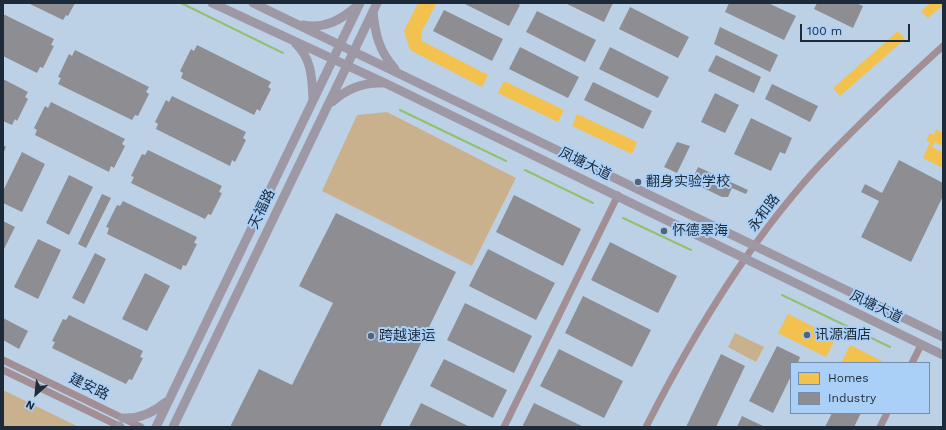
<!DOCTYPE html>
<meta charset="utf-8">
<style>
body{margin:0}
#map{position:relative;width:946px;height:430px;overflow:hidden;background:#bcd1e6;font-family:"Work Sans",sans-serif}
canvas{display:block}
.frame{position:absolute;inset:0;border:4px solid #1c2a39;pointer-events:none}
.legend{position:absolute;left:790px;top:362px;width:140px;height:52px;box-sizing:border-box;background:#abd0f8;border:1px solid #728eac;margin:0;padding:5px 7px;list-style:none;font-size:12px;color:#1c2a39}
.legend li{display:flex;align-items:center;gap:8px;height:20px}
.legend b{width:20px;border:1px solid #728eac}
.north{position:absolute;left:16px;top:374px;width:40px;height:40px;-webkit-text-stroke:3px #abd0f8;paint-order:stroke;rotate:207deg;font-size:11px;font-weight:700;line-height:16px;text-align:center;color:#1c2a39}
.north::after{content:'';display:block;margin:auto;width:14px;height:18px;background:#1c2a39;clip-path:polygon(50% 0,100% 100%,50% 72%,0 100%)}
.scale{position:absolute;left:800px;top:24px;width:110px;height:18px;box-sizing:border-box;border:2px solid #1c2a39;border-top:0;padding-left:5px;font-size:12px;line-height:14px;white-space:nowrap;color:#1c2a39;-webkit-text-stroke:3px #abd0f8;paint-order:stroke}
</style>
<div id="map">
<canvas width="946" height="430"></canvas>
<div class="frame"></div>
<ul class="legend">
<li><b style="height:11px;background:#f2c14e"></b>Homes</li>
<li><b style="height:11px;background:#8d8d92"></b>Industry</li>
</ul>
<div class="north">N</div>
<div class="scale">100 m</div>
</div>
<script>
const ctx = document.querySelector('canvas').getContext('2d');
ctx.lineJoin = 'round';
function paint(path, color) { ctx.fillStyle = color; ctx.fill(path, 'evenodd'); }
function strokePath(path, color, width, dash) { ctx.strokeStyle = color; ctx.lineWidth = width; ctx.lineCap = dash ? 'butt' : 'round'; ctx.setLineDash(dash || []); ctx.stroke(path); }
function write(font, color, halo, rows, align = 'center') {
  ctx.font = font + ' "Work Sans","Noto Sans SC",sans-serif'; ctx.lineWidth = 4; ctx.setLineDash([]); ctx.textBaseline = 'middle'; ctx.strokeStyle = halo; ctx.fillStyle = color; for (const [text, x, y, turn = 0] of rows) {
    ctx.save(); ctx.translate(x, y); ctx.rotate((+turn || 0) * Math.PI / 180); ctx.textAlign = isNaN(turn) ? turn : align; if (halo) ctx.strokeText(text, 0, 0); ctx.fillText(text, 0, 0); ctx.restore();
  }
}
const green = new Path2D(`
 M 387,112 L 516,178 L 472,266 L 322,191 L 357,115 Z
 M 735,333 L 764,347 L 756,362 L 728,347 Z
 M 3,390 L 79,427 L 3,427 Z`);
const homes = new Path2D(`
 M 418,3 L 436,4 L 421,33 L 422,41 L 488,75 L 482,87 L 410,50 L 404,31 Z
 M 930,3 L 943,3 L 943,5 L 928,18 L 921,11 Z
 M 898,31 L 905,39 L 840,96 L 833,88 Z
 M 504,81 L 564,110 L 558,122 L 498,93 Z
 M 577,114 L 637,142 L 632,154 L 572,126 Z
 M 936,129 L 943,133 L 943,146 L 935,142 L 932,147 L 943,152 L 943,168 L 923,158 L 930,142 L 926,140 L 930,133 L 934,135 Z
 M 788,314 L 836,338 L 826,357 L 778,333 Z
 M 850,345 L 886,363 L 841,363 Z`);
const industry = new Path2D(`
 M 28,3 L 75,3 L 68,16 L 66,15 L 63,20 Z
 M 463,3 L 517,3 L 520,5 L 509,26 Z
 M 565,3 L 613,3 L 604,22 Z
 M 729,3 L 768,3 L 796,16 L 784,40 L 725,12 Z
 M 817,3 L 856,3 L 863,6 L 853,28 L 814,9 Z
 M 630,7 L 689,37 L 678,58 L 619,29 Z
 M 444,10 L 503,39 L 492,61 L 433,31 Z
 M 537,11 L 596,40 L 585,62 L 526,32 Z
 M 3,14 L 54,39 L 51,45 L 54,46 L 43,68 L 40,67 L 37,73 L 3,56 Z
 M 720,27 L 778,55 L 770,72 L 714,44 Z
 M 197,45 L 271,82 L 268,87 L 271,89 L 260,111 L 257,109 L 254,115 L 181,78 L 183,73 L 180,71 L 191,49 L 194,51 Z
 M 520,47 L 579,77 L 568,98 L 509,69 Z
 M 610,47 L 669,77 L 658,98 L 599,69 Z
 M 75,50 L 149,87 L 146,92 L 149,94 L 138,116 L 135,115 L 132,120 L 58,84 L 61,78 L 58,77 L 69,54 L 72,56 Z
 M 716,55 L 761,77 L 754,93 L 708,71 Z
 M 3,79 L 28,92 L 25,97 L 28,99 L 17,121 L 15,119 L 12,125 L 3,121 Z
 M 593,82 L 652,111 L 643,129 L 584,100 Z
 M 772,84 L 818,106 L 810,122 L 765,99 Z
 M 715,93 L 739,105 L 725,133 L 701,122 Z
 M 172,96 L 246,132 L 243,138 L 246,140 L 235,162 L 232,160 L 230,166 L 156,129 L 158,124 L 155,122 L 166,100 L 169,102 Z
 M 51,102 L 125,139 L 122,144 L 125,146 L 114,168 L 111,166 L 109,172 L 35,135 L 37,130 L 34,128 L 45,106 L 48,108 Z
 M 751,118 L 792,138 L 785,154 L 780,152 L 771,171 L 734,154 Z
 M 677,142 L 690,146 L 677,173 L 664,167 Z
 M 3,145 L 6,147 L 3,154 Z
 M 148,150 L 222,186 L 219,192 L 222,193 L 211,215 L 208,214 L 205,219 L 131,183 L 134,177 L 131,176 L 142,154 L 145,155 Z
 M 22,152 L 45,164 L 22,212 L 3,203 L 3,191 Z
 M 899,160 L 943,183 L 943,196 L 911,262 L 861,237 L 879,201 L 861,192 L 865,184 L 882,193 Z
 M 698,167 L 748,190 L 746,194 L 732,188 L 728,197 L 722,197 L 691,182 Z
 M 69,175 L 93,187 L 69,235 L 46,223 Z
 M 102,194 L 111,198 L 86,248 L 78,244 Z
 M 514,195 L 581,229 L 563,266 L 496,232 Z
 M 123,201 L 197,237 L 194,243 L 197,244 L 186,266 L 183,265 L 181,270 L 107,234 L 109,228 L 106,227 L 117,205 L 120,206 Z
 M 336,213 L 456,272 L 380,427 L 230,427 L 259,369 L 292,385 L 333,303 L 299,286 Z
 M 3,221 L 15,227 L 3,251 Z
 M 38,239 L 61,250 L 38,299 L 14,287 Z
 M 610,242 L 677,276 L 658,313 L 591,280 Z
 M 488,249 L 555,283 L 536,320 L 469,286 Z
 M 95,253 L 106,259 L 84,304 L 72,298 Z
 M 145,273 L 170,286 L 147,331 L 122,319 Z
 M 583,296 L 651,330 L 632,367 L 565,333 Z
 M 465,303 L 532,336 L 514,373 L 447,340 Z
 M 69,315 L 143,351 L 140,357 L 143,358 L 132,380 L 129,379 L 126,384 L 52,348 L 55,342 L 52,341 L 63,319 L 66,320 Z
 M 3,318 L 28,331 L 19,349 L 3,340 Z
 M 777,346 L 800,357 L 798,363 L 791,363 L 791,376 L 773,413 L 749,401 Z
 M 559,349 L 623,381 L 604,418 L 540,386 Z
 M 721,354 L 745,366 L 716,427 L 686,427 Z
 M 444,359 L 507,390 L 493,418 L 430,386 Z
 M 421,403 L 470,427 L 409,427 Z
 M 534,403 L 584,427 L 522,427 Z
 M 832,413 L 861,413 L 854,427 L 825,427 Z
 M 742,416 L 765,427 L 737,427 Z`);
const stream = new Path2D(`
 M 181,3 L 283,53
 M 400,110 L 506,161
 M 525,170 L 593,203
 M 623,218 L 691,250
 M 782,295 L 890,347`);
const minor = new Path2D(`
 M 3,360 L 141,427
 M 912,363 L 921,345
 M 3,370 L 121,427
 M 504,427 L 618,195
 M 646,427 C 692,336 746,246 815,170 C 855,127 899,86 943,46
 M 880,427 L 887,413`);
const major = new Path2D(`
 M 212,3 L 387,84 L 943,355
 M 253,3 L 943,337
 M 373,11 C 375,34 379,51 395,69
 M 303,25 C 325,29 341,20 357,6
 M 296,44 C 312,59 312,79 313,99
 M 332,102 C 346,89 364,82 384,83
 M 123,418 C 140,419 153,413 166,402
 M 119,426 L 120,427
 M 156,427 L 360,3
 M 173,427 L 377,3`);
const markers = [
 [638,182,4,"#546476"],
 [664,231,4,"#546476"],
 [807,335,4,"#546476"],
 [371,336,4,"#546476"]
];
const streetNames = [
 ["凤塘大道",585,164,26],
 ["天福路",262,209,-64],
 ["永和路",764,213,-53],
 ["凤塘大道",876,307,26],
 ["建安路",89,387,26]
];
const poiNames = [
 ["翻身实验学校",646,182],
 ["怀德翠海",672,231],
 ["讯源酒店",815,335],
 ["跨越速运",379,336]
];
paint(green, '#cab18d');
paint(homes, '#f2c14e');
paint(industry, '#8d8d92');
strokePath(stream, '#93c06e', 2);
strokePath(minor, '#a28e95', 7);
strokePath(major, '#9e98a5', 9);
for (const [x, y, r, color] of markers) { const dot = new Path2D(); dot.arc(x, y, r, 0, 2 * Math.PI); ctx.fillStyle = color; ctx.fill(dot); strokePath(dot, '#abd0f8', 1.5); }
write('14px', '#1c2a39', '#abd0f8', streetNames);
write('14px', '#1c2a39', '#abd0f8', poiNames, 'left');
</script>
